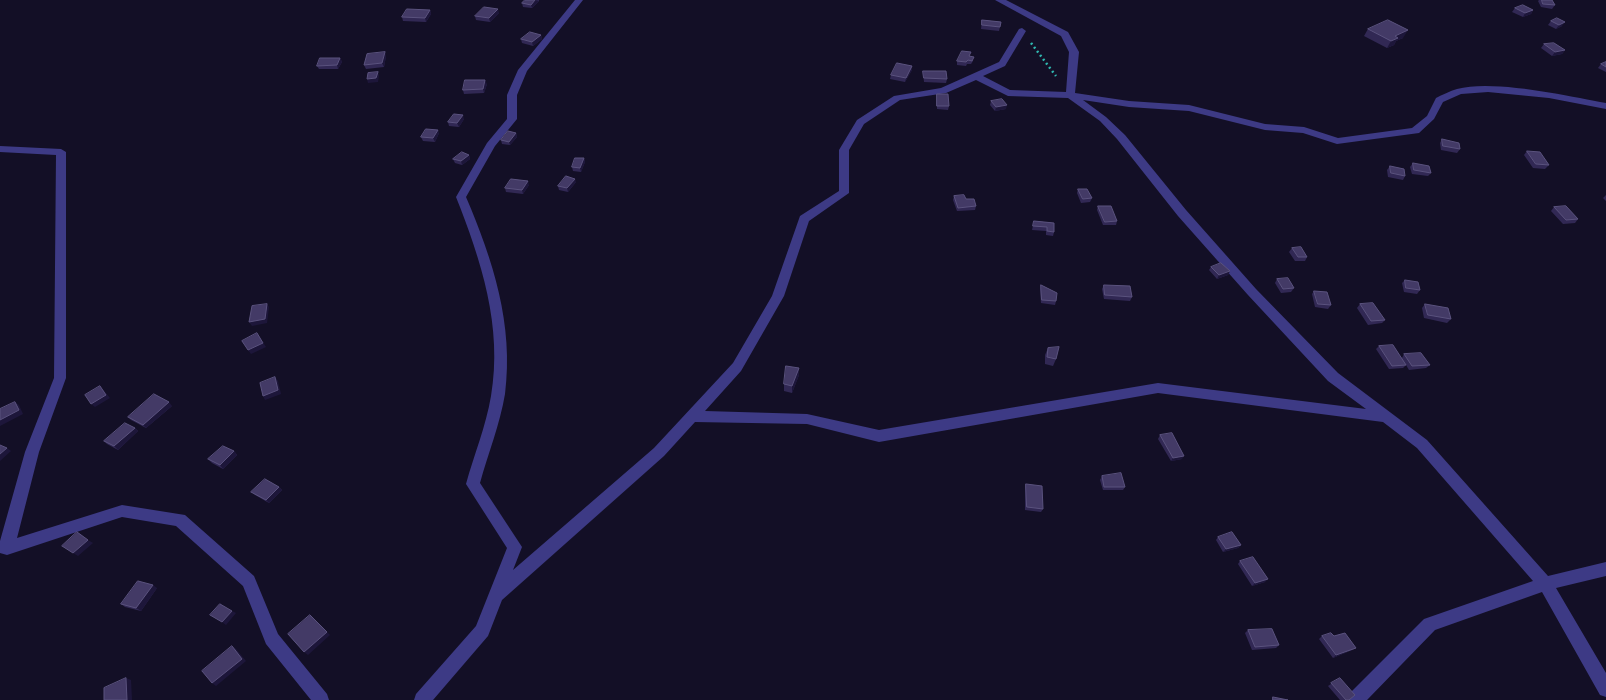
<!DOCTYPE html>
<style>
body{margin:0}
canvas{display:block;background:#130f26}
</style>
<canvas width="1606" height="700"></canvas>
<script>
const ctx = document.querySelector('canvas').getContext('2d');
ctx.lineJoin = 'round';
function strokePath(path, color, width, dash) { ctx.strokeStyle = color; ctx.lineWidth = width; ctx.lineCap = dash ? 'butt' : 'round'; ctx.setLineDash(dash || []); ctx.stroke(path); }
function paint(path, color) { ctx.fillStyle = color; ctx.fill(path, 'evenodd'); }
const path = new Path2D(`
 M 1031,43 L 1056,76`);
const minor = new Path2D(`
 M 575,0 L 583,0 L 527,71 L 517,95 L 517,119 L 495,146 L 466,197 C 493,260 514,325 505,394 C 500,424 488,454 480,483 L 522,547 L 513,570 L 654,448 L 733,363 L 772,296 L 800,216 L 839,191 L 839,150 L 857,120 L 894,96 L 941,88 L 999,62 L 1019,29 L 1022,28 L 1026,31 L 1005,66 L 983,76 L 1010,90 L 1066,92 L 1069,52 L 1061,36 L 995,0 L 1006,0 L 1068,32 L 1079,52 L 1075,93 L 1129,101 L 1189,105 L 1265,124 L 1304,127 L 1338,138 L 1412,128 L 1427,116 L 1436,98 C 1442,95 1450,91 1457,89 C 1493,79 1568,96 1606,103 L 1606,109 L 1549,98 L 1488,92 L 1461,94 L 1443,102 L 1434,119 L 1419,133 L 1337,144 L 1303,133 L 1265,130 L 1189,111 L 1129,107 L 1083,100 L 1106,117 L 1125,135 L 1186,210 L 1256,289 L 1338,373 L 1427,440 L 1548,576 L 1606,562 L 1606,576 L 1556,588 L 1606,673 L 1606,697 L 1600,695 L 1542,592 L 1435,630 L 1367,700 L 1347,700 L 1349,694 L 1424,619 L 1533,581 L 1417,448 L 1383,422 L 1158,393 L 879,442 L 807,424 L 695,422 L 664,456 L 502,600 L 488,636 L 433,700 L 414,700 L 416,694 L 476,626 L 507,548 L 466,484 C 474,455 486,426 491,396 C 503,327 481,260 456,197 L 487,143 L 507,119 L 507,95 L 518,70 ZM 976,80 L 1008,96 L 1068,98 L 1100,121 L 1117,139 L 1178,216 L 1248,295 L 1328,381 L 1366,409 L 1158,383 L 879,430 L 807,414 L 705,411 L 741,371 L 784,296 L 809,221 L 849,193 L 849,150 L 864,124 L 900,100 L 946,93 Z
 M 0,146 L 61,149 L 66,152 L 66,378 L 39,452 L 17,538 L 122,505 L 185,515 L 254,576 L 278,634 L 327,694 L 329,700 L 311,700 L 266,644 L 243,586 L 176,526 L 122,517 L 7,555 L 0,553 L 0,541 L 25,452 L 54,378 L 56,155 L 0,152 Z`);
const wall = new Path2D(`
 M 525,0 L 539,0 L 539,1 L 532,8 L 523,7 L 522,3 Z
 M 1539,0 L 1552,0 L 1555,5 L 1552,9 L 1541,7 L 1538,1 Z
 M 1515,8 L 1533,10 L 1531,14 L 1523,17 L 1512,12 Z
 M 430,10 L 431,14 L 426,22 L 403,21 L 402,17 Z
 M 499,13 L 490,22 L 476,20 L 475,16 Z
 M 982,20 L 1001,22 L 999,31 L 981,29 Z
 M 1551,21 L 1562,26 L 1556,29 L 1548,25 Z
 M 1368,29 L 1403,38 L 1396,41 L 1394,45 L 1387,48 L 1364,36 Z
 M 541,35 L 542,39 L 533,46 L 522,43 L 521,39 Z
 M 1544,44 L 1565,50 L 1562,54 L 1552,56 L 1541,48 Z
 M 386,56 L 384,67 L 366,69 L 364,65 Z
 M 970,56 L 973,61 L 971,64 L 967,64 L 966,66 L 957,65 L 957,61 Z
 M 340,58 L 342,62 L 338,69 L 319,69 L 317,66 Z
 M 1606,62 L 1606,72 L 1598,68 L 1601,64 Z
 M 912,66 L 912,70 L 905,82 L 890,79 L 891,75 Z
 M 923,71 L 947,79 L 946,83 L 924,82 Z
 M 487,84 L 484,93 L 464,94 L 463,90 Z
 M 937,94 L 949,106 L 948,110 L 937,109 Z
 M 991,101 L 1006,109 L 995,111 L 990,105 Z
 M 464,119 L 459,127 L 449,126 L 448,122 Z
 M 439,133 L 435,142 L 423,141 L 421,137 Z
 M 516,133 L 517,137 L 510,145 L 502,144 L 501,140 Z
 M 1442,139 L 1460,149 L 1457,153 L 1441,150 L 1440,143 Z
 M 1527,151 L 1549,165 L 1545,169 L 1533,168 L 1524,155 Z
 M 469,155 L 470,159 L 462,165 L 455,163 L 453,159 Z
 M 584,158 L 585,162 L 581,172 L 573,171 L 572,167 Z
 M 1413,163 L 1431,173 L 1428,176 L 1412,174 L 1410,167 Z
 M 1390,166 L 1405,176 L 1403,180 L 1388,177 L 1387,170 Z
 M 576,182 L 568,192 L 559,190 L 558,186 Z
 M 529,185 L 523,194 L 506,192 L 505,188 Z
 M 1078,189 L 1092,198 L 1090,202 L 1081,203 L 1077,193 Z
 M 1606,195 L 1606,201 L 1603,198 Z
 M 954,196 L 976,206 L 975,210 L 957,211 L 953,200 Z
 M 1098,206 L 1117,221 L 1116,225 L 1103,225 L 1097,210 Z
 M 1554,207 L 1578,219 L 1575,223 L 1563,224 L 1551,211 Z
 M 1034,221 L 1054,223 L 1054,232 L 1053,236 L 1046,235 L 1046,231 L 1032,230 Z
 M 1292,248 L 1307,257 L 1305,261 L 1295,261 L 1289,252 Z
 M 1211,267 L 1230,271 L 1228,275 L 1217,279 L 1209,270 Z
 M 1277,279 L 1294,288 L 1291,292 L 1281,293 L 1275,283 Z
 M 1405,280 L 1420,290 L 1417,294 L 1404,292 L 1402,283 Z
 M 1041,285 L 1056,301 L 1055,305 L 1041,303 L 1040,289 Z
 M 1104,285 L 1132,297 L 1130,301 L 1104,299 L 1102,289 Z
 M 1314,291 L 1331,305 L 1328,309 L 1315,307 L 1312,294 Z
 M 1360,304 L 1385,320 L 1382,323 L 1368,325 L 1357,308 Z
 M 1425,304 L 1451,319 L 1447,323 L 1424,318 L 1422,308 Z
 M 1379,346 L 1402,358 L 1404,354 L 1430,365 L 1426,368 L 1409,370 L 1406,365 L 1403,368 L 1389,369 L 1376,349 Z
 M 1048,348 L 1056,359 L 1053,366 L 1045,364 L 1045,355 Z
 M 799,368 L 799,375 L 792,393 L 784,391 L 784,384 Z
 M 172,406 L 146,428 L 131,420 L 128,417 Z
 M 135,428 L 138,431 L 118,450 L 107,444 L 104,441 Z
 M 1160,435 L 1182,459 L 1171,461 L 1158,439 Z
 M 234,451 L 237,455 L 223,469 L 212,463 L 208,459 Z
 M 1102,476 L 1125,487 L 1123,490 L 1103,490 L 1100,480 Z
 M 1026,484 L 1043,509 L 1041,512 L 1025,510 L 1025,487 Z
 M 279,487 L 282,490 L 269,503 L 255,495 L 251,492 Z
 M 1218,537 L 1241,545 L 1238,548 L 1223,552 L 1216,540 Z
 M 1240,561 L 1265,582 L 1252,586 L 1238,564 Z
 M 157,588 L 141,611 L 125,607 L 121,604 Z
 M 1248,630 L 1279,645 L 1276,648 L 1252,650 L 1245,633 Z
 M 1322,636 L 1334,636 L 1356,648 L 1352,650 L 1333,658 L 1319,639 Z
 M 1340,678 L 1349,700 L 1340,700 L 1328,686 Z`);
const shadedWall = new Path2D(`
 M 535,0 L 539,1 L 532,8 L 531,5 Z
 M 498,9 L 499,13 L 490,22 L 489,18 Z
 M 430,10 L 431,14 L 426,22 L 425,18 Z
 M 1533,10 L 1531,14 L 1523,17 L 1525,13 Z
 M 1565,22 L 1562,26 L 1556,29 L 1559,25 Z
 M 1408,30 L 1403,38 L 1396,41 L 1394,45 L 1387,48 L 1391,41 L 1395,36 Z
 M 541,35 L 542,39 L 533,46 L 532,42 Z
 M 1565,50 L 1562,54 L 1552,56 L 1555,52 Z
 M 385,52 L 386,56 L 384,67 L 382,63 Z
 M 340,58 L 342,62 L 338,69 L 337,65 Z
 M 912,66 L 912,70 L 905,82 L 906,78 Z
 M 378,72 L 379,76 L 378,82 L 368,83 L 367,79 Z
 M 485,80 L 487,84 L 484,93 L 483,89 Z
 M 1007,105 L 1006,109 L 995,111 L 996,107 Z
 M 463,115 L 464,119 L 459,127 L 457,123 Z
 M 438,130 L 439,133 L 435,142 L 433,138 Z
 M 516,133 L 517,137 L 510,145 L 509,142 Z
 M 469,155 L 470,159 L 462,165 L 461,161 Z
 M 584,158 L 585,162 L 581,172 L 580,168 Z
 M 575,179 L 576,182 L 568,192 L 567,188 Z
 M 528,181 L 529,185 L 523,194 L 522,190 Z
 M 1230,271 L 1228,275 L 1217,279 L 1219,275 Z
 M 267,304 L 269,307 L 267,323 L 252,326 L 249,322 Z
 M 257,333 L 266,347 L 251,354 L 248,350 Z
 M 799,368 L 799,375 L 792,393 L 792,386 Z
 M 275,377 L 278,381 L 281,394 L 265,400 L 263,396 Z
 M 100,386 L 110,398 L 95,407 L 91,404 Z
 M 15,402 L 19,405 L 23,414 L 0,426 L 0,420 Z
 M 169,402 L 172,406 L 146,428 L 143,425 Z
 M 135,428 L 138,431 L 118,450 L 114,446 Z
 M 7,448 L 11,451 L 0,461 L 0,454 Z
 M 234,451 L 237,455 L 223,469 L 220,465 Z
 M 1184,456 L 1182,459 L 1171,461 L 1173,458 Z
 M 279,487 L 282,490 L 269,503 L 266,500 Z
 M 88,540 L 93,543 L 78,556 L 73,553 Z
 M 1241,545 L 1238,548 L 1223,552 L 1226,549 Z
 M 1268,579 L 1265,582 L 1252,586 L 1255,583 Z
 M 153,585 L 157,588 L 141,611 L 136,608 Z
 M 232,611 L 236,613 L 226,625 L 222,622 Z
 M 310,615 L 330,635 L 308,655 L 304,652 Z
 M 232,646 L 236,649 L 246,661 L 216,686 L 212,683 Z
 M 1356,648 L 1352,650 L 1333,658 L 1336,655 Z
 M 126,678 L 131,680 L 132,700 L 127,700 Z`);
const building = new Path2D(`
 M 525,0 L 535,0 L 531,5 L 522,3 Z
 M 1542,0 L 1552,0 L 1555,5 L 1543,4 Z
 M 1523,5 L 1533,10 L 1525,13 L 1515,8 Z
 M 484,7 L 498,9 L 489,18 L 475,16 Z
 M 407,9 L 430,10 L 425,18 L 402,17 Z
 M 1557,18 L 1565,22 L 1559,25 L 1551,21 Z
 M 982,20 L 1001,22 L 1000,27 L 982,25 Z
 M 1388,20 L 1408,30 L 1395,36 L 1398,38 L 1391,41 L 1368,29 Z
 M 530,32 L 541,35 L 532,42 L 521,39 Z
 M 1554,43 L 1565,50 L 1555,52 L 1544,44 Z
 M 962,51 L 971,52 L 969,56 L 974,57 L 972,61 L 968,60 L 966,62 L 957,61 Z
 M 385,52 L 382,63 L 364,65 L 367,54 Z
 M 320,58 L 340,58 L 337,65 L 317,66 Z
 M 1606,62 L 1606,67 L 1601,64 Z
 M 897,63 L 912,66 L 906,78 L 891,75 Z
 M 923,71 L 946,71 L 947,79 L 924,78 Z
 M 378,72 L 376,78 L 367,79 L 368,73 Z
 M 465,80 L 485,80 L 483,89 L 463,90 Z
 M 937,94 L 948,94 L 949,106 L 937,106 Z
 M 1002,99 L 1007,105 L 996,107 L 991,101 Z
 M 454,114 L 463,115 L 457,123 L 448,122 Z
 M 426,129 L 438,130 L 433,138 L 421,137 Z
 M 508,131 L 516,133 L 509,142 L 501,140 Z
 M 1442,139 L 1459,143 L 1460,149 L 1443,146 Z
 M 1527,151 L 1540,152 L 1549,165 L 1536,164 Z
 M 462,152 L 469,155 L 461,161 L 453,159 Z
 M 575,158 L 584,158 L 580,168 L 572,167 Z
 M 1413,163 L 1429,166 L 1431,173 L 1414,170 Z
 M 1390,166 L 1404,169 L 1405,176 L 1391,173 Z
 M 566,176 L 575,179 L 567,188 L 558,186 Z
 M 511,179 L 528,181 L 522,190 L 505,188 Z
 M 1078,189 L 1087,189 L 1092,198 L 1083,199 Z
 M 964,195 L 966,199 L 974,199 L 976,206 L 958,208 L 954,196 Z
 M 1098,206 L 1111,206 L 1117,221 L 1105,222 Z
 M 1566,206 L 1578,219 L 1566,220 L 1554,207 Z
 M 1034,221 L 1054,223 L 1054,232 L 1047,231 L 1047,227 L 1033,226 Z
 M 1301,247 L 1307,257 L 1298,257 L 1292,248 Z
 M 1221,263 L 1230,271 L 1219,275 L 1211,267 Z
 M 1288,278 L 1294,288 L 1283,289 L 1277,279 Z
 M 1405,280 L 1418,282 L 1420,290 L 1406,288 Z
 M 1041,285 L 1057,293 L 1056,301 L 1042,300 Z
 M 1104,285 L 1130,286 L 1132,297 L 1105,295 Z
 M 1314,291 L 1327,292 L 1331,305 L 1318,304 Z
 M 1373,303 L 1385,320 L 1371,321 L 1360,304 Z
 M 267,304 L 265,319 L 249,322 L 252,306 Z
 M 1425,304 L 1448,308 L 1451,319 L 1428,315 Z
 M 257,333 L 263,343 L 248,350 L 242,341 Z
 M 1393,345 L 1406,365 L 1392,366 L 1379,346 Z
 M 1059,347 L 1056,359 L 1047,357 L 1048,348 Z
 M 1421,353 L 1430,365 L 1412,366 L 1404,354 Z
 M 786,366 L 799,368 L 792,386 L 784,384 Z
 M 275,377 L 278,390 L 263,396 L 260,383 Z
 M 100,386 L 106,395 L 91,404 L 85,395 Z
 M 154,394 L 169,402 L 143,425 L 128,417 Z
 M 15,402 L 19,410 L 0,420 L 0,409 Z
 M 125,423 L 135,428 L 114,446 L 104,441 Z
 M 1172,433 L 1184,456 L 1173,458 L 1160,435 Z
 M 0,445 L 7,448 L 0,454 Z
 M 223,446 L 234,451 L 220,465 L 208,459 Z
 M 1121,473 L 1125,487 L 1104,487 L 1102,476 Z
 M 265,479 L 279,487 L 266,500 L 251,492 Z
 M 1026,484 L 1042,486 L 1043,509 L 1027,507 Z
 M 77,532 L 88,540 L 73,553 L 62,546 Z
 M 1232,532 L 1241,545 L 1226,549 L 1218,537 Z
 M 1253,557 L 1268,579 L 1255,583 L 1240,561 Z
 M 138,581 L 153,585 L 136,608 L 121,604 Z
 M 220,604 L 232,611 L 222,622 L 210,615 Z
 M 310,615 L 327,632 L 304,652 L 288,634 Z
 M 1272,629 L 1279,645 L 1255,647 L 1248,630 Z
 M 1331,633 L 1334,636 L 1345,633 L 1356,648 L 1336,655 L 1322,636 Z
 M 232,646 L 242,659 L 212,683 L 202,671 Z
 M 126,678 L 127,700 L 104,700 L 104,688 Z
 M 1340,678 L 1355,695 L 1349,700 L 1346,700 L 1331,683 Z
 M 1273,697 L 1288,700 L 1273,700 Z`);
strokePath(path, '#2fb8b0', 2.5, [2, 3]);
paint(minor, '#3d3a85');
paint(wall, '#312854');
paint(shadedWall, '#1d163a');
paint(building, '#433a66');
strokePath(building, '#5a527e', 1);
</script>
